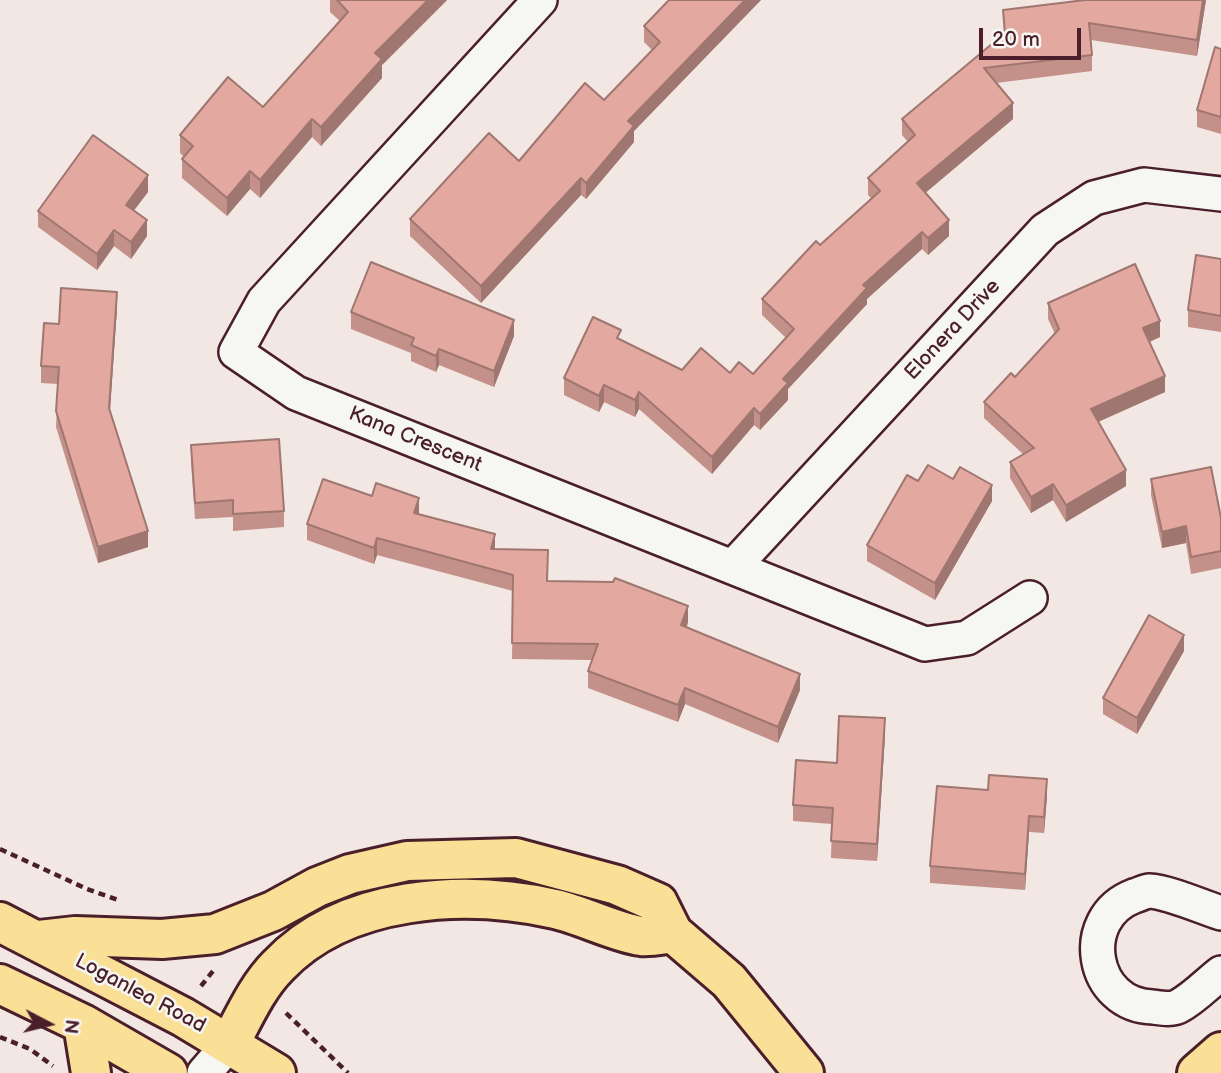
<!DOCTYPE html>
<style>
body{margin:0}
#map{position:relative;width:1221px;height:1073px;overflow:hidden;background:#f2e7e2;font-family:"Balsamiq Sans",sans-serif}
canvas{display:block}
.north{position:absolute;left:14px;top:989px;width:70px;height:70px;-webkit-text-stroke:5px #f6f6f2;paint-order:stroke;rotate:97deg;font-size:19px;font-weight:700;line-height:28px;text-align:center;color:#4a1f2b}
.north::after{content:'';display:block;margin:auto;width:24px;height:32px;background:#4a1f2b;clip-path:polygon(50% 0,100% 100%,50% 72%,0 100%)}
.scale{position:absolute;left:979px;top:28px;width:102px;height:32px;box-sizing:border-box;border:4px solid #4a1f2b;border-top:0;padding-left:9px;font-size:21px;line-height:24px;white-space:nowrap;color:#4a1f2b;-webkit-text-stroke:5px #f6f6f2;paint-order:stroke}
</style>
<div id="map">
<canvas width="1221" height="1073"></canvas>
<div class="north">N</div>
<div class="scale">20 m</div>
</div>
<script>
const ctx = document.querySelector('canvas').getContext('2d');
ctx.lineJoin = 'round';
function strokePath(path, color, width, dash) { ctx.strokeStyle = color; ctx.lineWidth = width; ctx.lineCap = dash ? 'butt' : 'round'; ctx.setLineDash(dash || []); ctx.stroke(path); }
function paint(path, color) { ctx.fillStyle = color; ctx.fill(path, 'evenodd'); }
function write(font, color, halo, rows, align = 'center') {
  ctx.font = font + ' "Balsamiq Sans",sans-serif'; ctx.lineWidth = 5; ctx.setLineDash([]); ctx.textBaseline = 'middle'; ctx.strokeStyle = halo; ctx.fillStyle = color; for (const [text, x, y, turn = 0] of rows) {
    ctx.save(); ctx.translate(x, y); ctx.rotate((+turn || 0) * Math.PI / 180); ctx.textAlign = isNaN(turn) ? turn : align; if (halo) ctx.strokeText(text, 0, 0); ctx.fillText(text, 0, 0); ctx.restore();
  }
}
const path = new Path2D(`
 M 0,849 L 87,889 L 118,900
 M 201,986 L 213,971
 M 286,1013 L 348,1073
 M 0,1037 L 30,1049 L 53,1066`);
const minor = new Path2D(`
 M 540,0 L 264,301 L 236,352 L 296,393 L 925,644 L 967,638 L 1030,598
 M 733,567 L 1045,230 L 1094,198 L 1144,185 L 1221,194
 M 1221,913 C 1202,907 1169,892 1149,891 C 1145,891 1139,895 1134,896 C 1076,918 1091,1006 1153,1007 C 1161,1008 1173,1010 1179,1006 C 1194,998 1208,983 1221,973
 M 204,1073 L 230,1043`);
const major = new Path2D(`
 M 0,922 L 183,1017 L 276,1073
 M 0,984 L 83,1024 L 168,1073
 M 83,1024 L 91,1073
 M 1197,1073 L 1221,1052`);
const highway = new Path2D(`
 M 39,940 L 75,936 L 162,939 L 215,934 L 273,911 L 317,887 L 350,874 L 407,861 L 516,858 L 617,885 L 658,903 L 673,933 L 729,981 L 804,1073
 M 230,1043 C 244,1017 257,987 278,966 C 345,895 465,889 555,909 C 582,915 617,933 641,936 C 651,937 664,934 673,933`);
const wall = new Path2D(`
 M 330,0 L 447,0 L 382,65 L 382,78 L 321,146 L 312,137 L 260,198 L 250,189 L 227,216 L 182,178 L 182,159 L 184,157 L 180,153 L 180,135 L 263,107 L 340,21 L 330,12 Z
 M 761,0 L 634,131 L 634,142 L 586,199 L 581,195 L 481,303 L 410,236 L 410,219 L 519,161 L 604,100 L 652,50 L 644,42 L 644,26 Z
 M 1085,0 L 1206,0 L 1197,56 L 1091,40 L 1092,55 L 1092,71 L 996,83 L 1013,119 L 925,193 L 949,236 L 928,255 L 922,249 L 867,299 L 867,304 L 788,389 L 788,400 L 760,430 L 754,425 L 712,474 L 639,409 L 635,417 L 604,402 L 599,412 L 564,395 L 564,378 L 621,340 L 682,370 L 753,374 L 786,338 L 762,315 L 762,299 L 871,198 L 868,195 L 868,178 L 908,142 L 902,135 L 902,119 L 1004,34 L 1003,10 Z
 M 1221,49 L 1221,134 L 1197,127 L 1197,110 Z
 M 148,192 L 134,210 L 147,236 L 131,259 L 114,246 L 97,270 L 38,227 L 38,211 Z
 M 1221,259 L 1221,332 L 1188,327 L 1188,310 Z
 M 1048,303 L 1160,337 L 1150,342 L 1165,392 L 1098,422 L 1126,486 L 1066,522 L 1053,500 L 1031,513 L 1010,478 L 1010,462 L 1023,454 L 984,418 L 984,402 L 1015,377 L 1055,334 L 1048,319 Z
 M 117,308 L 110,410 L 148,547 L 98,563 L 56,427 L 58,384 L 41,383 L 41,366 Z
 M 351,312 L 514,336 L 494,387 L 439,365 L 436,372 L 411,361 L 411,353 L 351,329 Z
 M 191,445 L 284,511 L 284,527 L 233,531 L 233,517 L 195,519 L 191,461 Z
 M 1151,479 L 1221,518 L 1221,568 L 1191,574 L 1186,543 L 1162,548 L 1151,495 Z
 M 918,481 L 992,501 L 935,600 L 867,561 L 867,545 Z
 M 372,496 L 419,514 L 495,549 L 547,581 L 688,622 L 687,627 L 800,690 L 778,743 L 685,704 L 678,722 L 588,688 L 588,671 L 592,660 L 512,659 L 513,591 L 377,555 L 374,564 L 307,540 L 307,524 Z
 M 1184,651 L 1137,734 L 1103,714 L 1103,698 Z
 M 885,735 L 877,861 L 831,858 L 832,824 L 793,821 L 793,805 L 837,763 Z
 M 1047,796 L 1044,833 L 1029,832 L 1025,890 L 930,883 L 930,866 Z`);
const shadedWall = new Path2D(`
 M 428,0 L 447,0 L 382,65 L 382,78 L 321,146 L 321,127 L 375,53 Z
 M 745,0 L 761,0 L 634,131 L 634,142 L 586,199 L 586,183 L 628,121 Z
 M 1203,0 L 1206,0 L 1197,56 L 1197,40 Z
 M 1013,103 L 1013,119 L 917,200 L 917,183 Z
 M 312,119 L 312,137 L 260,198 L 260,180 Z
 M 250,171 L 250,189 L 227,216 L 227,198 Z
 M 148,175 L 148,192 L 126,221 L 126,205 Z
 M 581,178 L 581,195 L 481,303 L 481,286 Z
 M 147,220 L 147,236 L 131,259 L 131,242 Z
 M 949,220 L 949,236 L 928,255 L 928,238 Z
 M 114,230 L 114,246 L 97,270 L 97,254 Z
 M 922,232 L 922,249 L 867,299 L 867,304 L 788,389 L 788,400 L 760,430 L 760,414 L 783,379 L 863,285 Z
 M 117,292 L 117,308 L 109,424 L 109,408 Z
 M 514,320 L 514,336 L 494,387 L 494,371 Z
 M 1160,321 L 1160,337 L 1143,344 L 1143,328 Z
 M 439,349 L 439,365 L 436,372 L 436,356 Z
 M 1165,376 L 1165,392 L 1091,425 L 1091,409 Z
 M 604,385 L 604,402 L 599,412 L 599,396 Z
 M 639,392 L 639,409 L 635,417 L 635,400 Z
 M 754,408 L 754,425 L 712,474 L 712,457 Z
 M 1126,470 L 1126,486 L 1066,522 L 1066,505 Z
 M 1053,484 L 1053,500 L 1031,513 L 1031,497 Z
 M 992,485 L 992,501 L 935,600 L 935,583 Z
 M 419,498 L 419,514 L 414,513 Z
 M 1186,526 L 1186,543 L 1162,548 L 1162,532 Z
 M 148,531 L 148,547 L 98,563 L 98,547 Z
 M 495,534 L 495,551 L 491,549 Z
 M 377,538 L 377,555 L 374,564 L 374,548 Z
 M 688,606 L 688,622 L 681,641 L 681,625 Z
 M 1184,635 L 1184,651 L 1137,734 L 1137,718 Z
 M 800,674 L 800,690 L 778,743 L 778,727 Z
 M 685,688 L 685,704 L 678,722 L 678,705 Z
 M 885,718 L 885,735 L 877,861 L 877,844 Z
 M 1047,779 L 1047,796 L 1044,833 L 1044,817 Z
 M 1029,816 L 1029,832 L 1025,890 L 1025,874 Z`);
const building = new Path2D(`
 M 337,0 L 428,0 L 375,53 L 382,59 L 321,127 L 312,119 L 260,180 L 250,171 L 227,198 L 182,159 L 193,146 L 180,135 L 228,77 L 263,107 L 348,12 Z
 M 669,0 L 745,0 L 628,121 L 634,126 L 586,183 L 581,178 L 481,286 L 410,219 L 489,133 L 519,161 L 585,83 L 604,100 L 660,42 L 644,26 Z
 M 1085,0 L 1203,0 L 1197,40 L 1089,23 L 1092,55 L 984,68 L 1013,103 L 917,183 L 949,220 L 928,238 L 922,232 L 863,285 L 867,288 L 783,379 L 788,383 L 760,414 L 754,408 L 712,457 L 639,392 L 635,400 L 604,385 L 599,396 L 564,378 L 593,317 L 621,330 L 617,338 L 682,370 L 701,348 L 730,373 L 739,362 L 753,374 L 794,329 L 762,299 L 816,241 L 820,245 L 880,191 L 868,178 L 915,135 L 902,119 L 1005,33 L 1003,10 Z
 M 1215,47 L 1221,49 L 1221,117 L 1197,110 Z
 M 93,135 L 148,175 L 126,205 L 147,220 L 131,242 L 114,230 L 97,254 L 38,211 Z
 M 1196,255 L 1221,259 L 1221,316 L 1188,310 Z
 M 371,262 L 514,320 L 494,371 L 439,349 L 436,356 L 411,345 L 414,338 L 351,312 Z
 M 1135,264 L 1160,321 L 1143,328 L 1165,376 L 1091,409 L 1126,470 L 1066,505 L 1053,484 L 1031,497 L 1010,462 L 1034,448 L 984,402 L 1011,373 L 1015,377 L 1059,329 L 1048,303 Z
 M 61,288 L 117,292 L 109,408 L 148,531 L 98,547 L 56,411 L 59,367 L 41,366 L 44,323 L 59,324 Z
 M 279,439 L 284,511 L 233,514 L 233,500 L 195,503 L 191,445 Z
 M 928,465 L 953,479 L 960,467 L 992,485 L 935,583 L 867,545 L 907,475 L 918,481 Z
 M 1211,467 L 1221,518 L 1221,551 L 1191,557 L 1186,526 L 1162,532 L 1151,479 Z
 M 323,479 L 372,496 L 376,483 L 419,498 L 414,513 L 495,534 L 491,549 L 548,550 L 547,581 L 613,582 L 615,578 L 688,606 L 681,625 L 800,674 L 778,727 L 685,688 L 678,705 L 588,671 L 598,644 L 512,643 L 513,575 L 377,538 L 374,548 L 307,524 Z
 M 1149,615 L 1184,635 L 1137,718 L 1103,698 Z
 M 839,716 L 885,718 L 877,844 L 831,841 L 833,808 L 793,805 L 796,760 L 837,763 Z
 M 989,775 L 1047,779 L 1044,817 L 1029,816 L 1025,874 L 930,866 L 937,786 L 988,790 Z`);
const streetNames = [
 ["Elonera Drive",953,330,-47],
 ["Kana Crescent",415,440,22],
 ["Loganlea Road",140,994,28]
];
strokePath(minor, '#4a1f2b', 38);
strokePath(major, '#4a1f2b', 44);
strokePath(highway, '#4a1f2b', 44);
strokePath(path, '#4a1f2b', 4.5, [7, 5]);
strokePath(minor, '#f6f6f2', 33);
strokePath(major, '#fadf96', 38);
strokePath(highway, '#fadf96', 38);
paint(wall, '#c3918a');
paint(shadedWall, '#9f7670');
paint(building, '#e3a9a0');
strokePath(building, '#9f7670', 2);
write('21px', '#4a1f2b', '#f6f6f2', streetNames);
</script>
